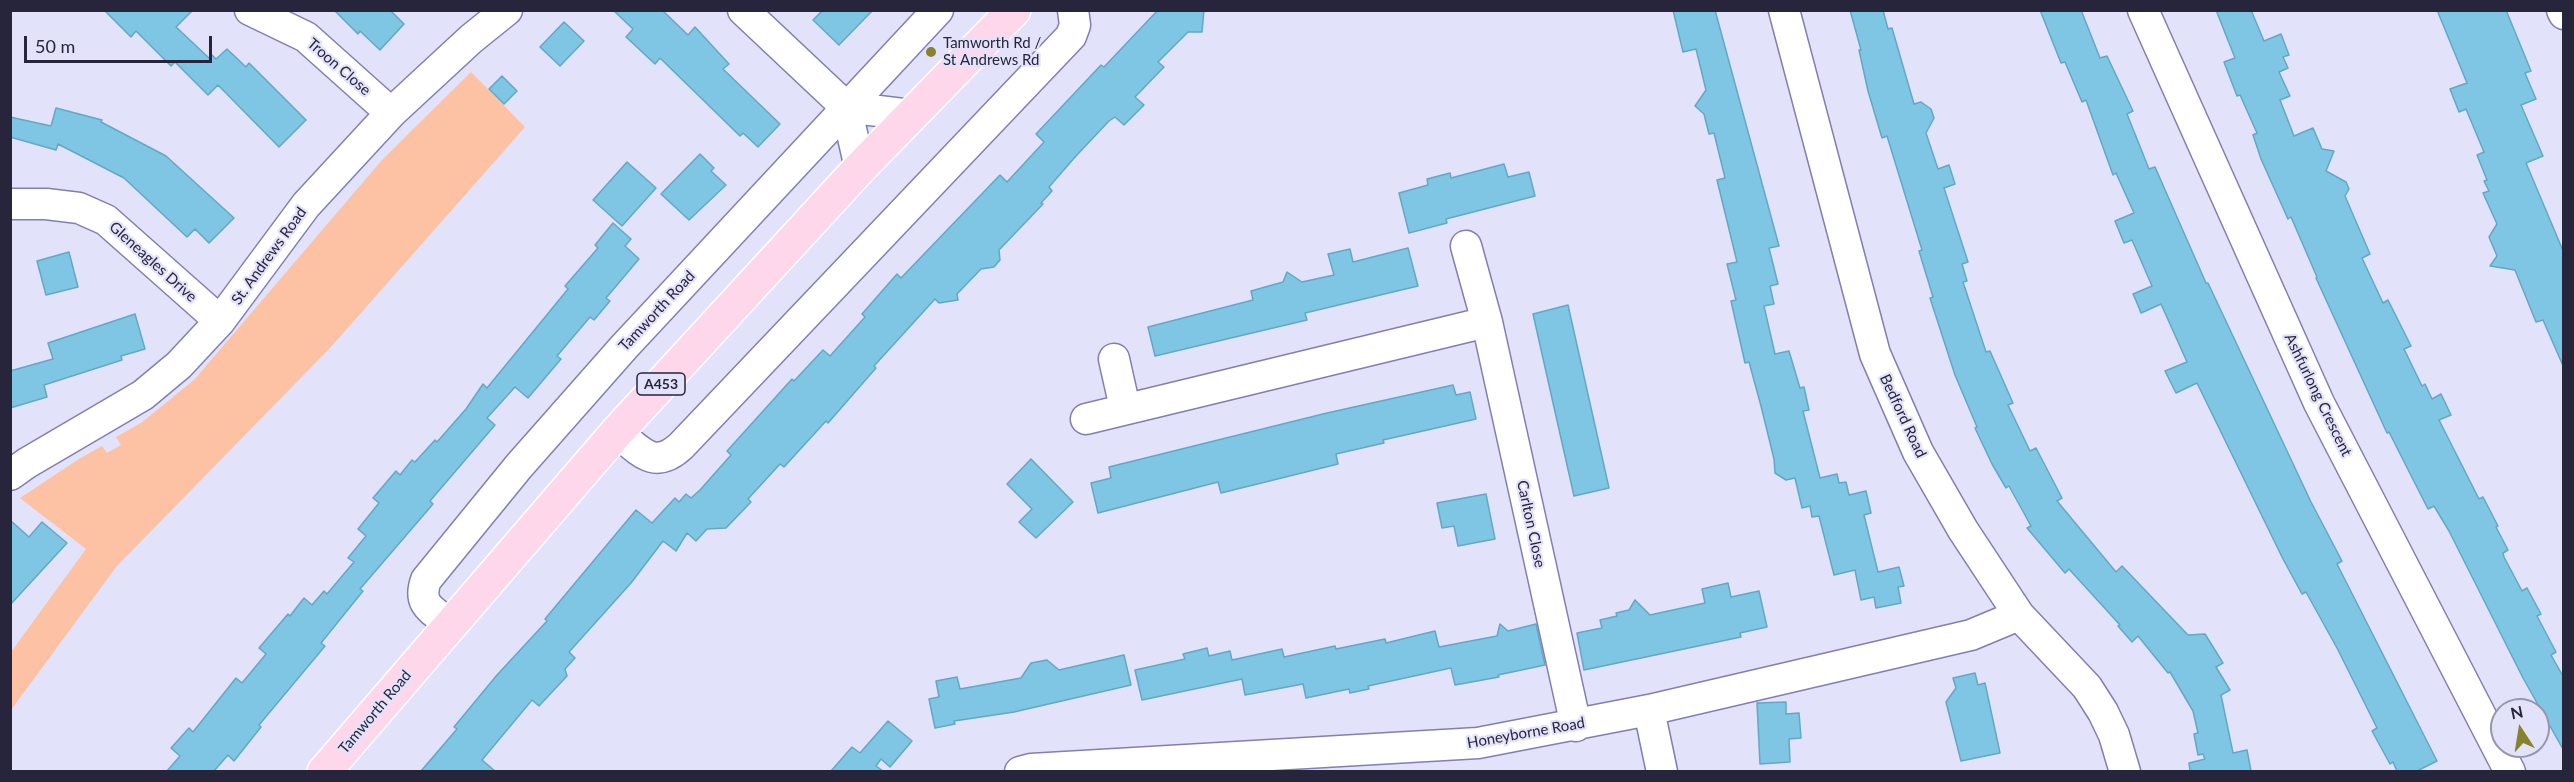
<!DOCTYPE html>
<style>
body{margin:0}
#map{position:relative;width:2574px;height:782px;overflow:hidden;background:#e3e2fb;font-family:Lato,sans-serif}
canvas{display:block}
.frame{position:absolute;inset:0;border:12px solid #26253b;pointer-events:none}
.north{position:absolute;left:2490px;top:698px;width:60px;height:60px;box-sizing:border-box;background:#e3e2fb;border:2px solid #9796ae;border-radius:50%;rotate:348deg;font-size:16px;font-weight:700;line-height:24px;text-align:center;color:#26253b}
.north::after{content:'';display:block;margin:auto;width:21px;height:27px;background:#86832c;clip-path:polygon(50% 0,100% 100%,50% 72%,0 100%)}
.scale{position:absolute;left:24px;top:36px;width:188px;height:27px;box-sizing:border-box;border:3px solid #26253b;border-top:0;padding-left:8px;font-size:18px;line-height:21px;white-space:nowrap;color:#26253b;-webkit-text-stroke:4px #e3e2fb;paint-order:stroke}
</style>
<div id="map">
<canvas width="2574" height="782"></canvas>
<div class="frame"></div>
<div class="north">N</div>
<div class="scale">50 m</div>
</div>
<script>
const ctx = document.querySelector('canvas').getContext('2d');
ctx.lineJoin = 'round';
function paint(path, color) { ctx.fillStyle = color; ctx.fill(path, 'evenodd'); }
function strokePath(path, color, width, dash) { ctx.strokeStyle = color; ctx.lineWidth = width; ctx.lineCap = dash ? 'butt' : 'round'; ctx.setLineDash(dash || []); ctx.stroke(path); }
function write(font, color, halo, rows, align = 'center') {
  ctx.font = font + ' Lato,sans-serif'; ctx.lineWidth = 4.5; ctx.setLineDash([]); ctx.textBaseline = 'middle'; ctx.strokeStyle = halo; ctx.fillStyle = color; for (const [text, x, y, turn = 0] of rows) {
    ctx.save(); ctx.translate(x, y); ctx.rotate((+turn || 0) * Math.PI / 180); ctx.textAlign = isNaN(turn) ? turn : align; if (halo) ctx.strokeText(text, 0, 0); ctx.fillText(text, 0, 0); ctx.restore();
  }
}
const green = new Path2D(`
 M 471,72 L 525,127 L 330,348 L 116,567 L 11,710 L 11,652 L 86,549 L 20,498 L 79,459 L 102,446 L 107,453 L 121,445 L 116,437 L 141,423 L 194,380 L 382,160 Z`);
const building = new Path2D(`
 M 104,10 L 193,10 L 176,27 L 209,58 L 212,55 L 216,59 L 227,49 L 246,67 L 249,63 L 306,120 L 279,147 L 218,85 L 208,95 L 175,62 L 171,66 L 136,31 L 131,37 Z
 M 334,10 L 390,10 L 404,24 L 380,50 L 360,31 L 358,34 Z
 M 613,10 L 662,10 L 688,35 L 695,27 L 729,64 L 723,69 L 780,124 L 758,147 L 743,133 L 740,136 L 660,58 L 655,64 L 626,37 L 633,29 Z
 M 823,10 L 873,10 L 839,45 L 813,20 Z
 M 1158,10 L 1204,10 L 1202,32 L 1188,32 L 1158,62 L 1164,67 L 1135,97 L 1144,105 L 1124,125 L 1115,117 L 1109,121 L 1076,156 L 1049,187 L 1052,191 L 1041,203 L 1043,204 L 999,250 L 1000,260 L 994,267 L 981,269 L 957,294 L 958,300 L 939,303 L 935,299 L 874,366 L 876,368 L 828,423 L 826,421 L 784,467 L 780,464 L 748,499 L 751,502 L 726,528 L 707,529 L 696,541 L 687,533 L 676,551 L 663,541 L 631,583 L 569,652 L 575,658 L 565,669 L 567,676 L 539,706 L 532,700 L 482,760 L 495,771 L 421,771 L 457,729 L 454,727 L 497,675 L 547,621 L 545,619 L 636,510 L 652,523 L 675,498 L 679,502 L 686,494 L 691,498 L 700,490 L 731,455 L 727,451 L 792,379 L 794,381 L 823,350 L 830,356 L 865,317 L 862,314 L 897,274 L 901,278 L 1000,175 L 1007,182 L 1044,142 L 1036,134 L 1101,65 L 1104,67 Z
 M 1673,10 L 1715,10 L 1779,246 L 1769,248 L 1778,284 L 1770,286 L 1774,304 L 1764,306 L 1775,354 L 1789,351 L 1800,388 L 1804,387 L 1809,410 L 1803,411 L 1820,478 L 1837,474 L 1839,483 L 1846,482 L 1849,495 L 1866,491 L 1871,513 L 1864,515 L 1878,572 L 1899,567 L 1904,586 L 1898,587 L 1901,603 L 1876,608 L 1874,597 L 1861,600 L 1855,570 L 1834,575 L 1819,516 L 1812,517 L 1810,506 L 1802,508 L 1795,478 L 1786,480 L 1775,473 L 1774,459 L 1761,406 L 1749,362 L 1745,363 L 1731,301 L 1736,300 L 1727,264 L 1737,262 L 1717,180 L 1725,178 L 1714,133 L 1709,134 L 1704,114 L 1695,106 L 1706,90 L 1696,49 L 1683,52 Z
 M 1850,10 L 1883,10 L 1888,29 L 1892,28 L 1914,104 L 1921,102 L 1931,109 L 1934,118 L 1926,133 L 1938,169 L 1949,165 L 1955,184 L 1944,188 L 1968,262 L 1962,264 L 1967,281 L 1963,282 L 1986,352 L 1990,351 L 2013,403 L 2008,405 L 2030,451 L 2036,448 L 2062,498 L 2057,501 L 2116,572 L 2122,566 L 2188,635 L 2205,634 L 2223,663 L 2216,667 L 2230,690 L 2221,695 L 2233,753 L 2247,750 L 2251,771 L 2190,771 L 2189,763 L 2205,759 L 2203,754 L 2198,755 L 2194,734 L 2198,733 L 2193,711 L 2170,672 L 2168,673 L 2138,636 L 2132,642 L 2118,626 L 2120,625 L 2069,569 L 2065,573 L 2027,528 L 2031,526 L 2009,486 L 2006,488 L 1992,464 L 1975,428 L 1977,427 L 1955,375 L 1930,298 L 1933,297 L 1919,251 L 1922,250 L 1887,136 L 1882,138 L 1868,91 L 1859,50 L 1861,50 Z
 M 2040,10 L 2081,10 L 2100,58 L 2107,56 L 2133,111 L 2127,114 L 2149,169 L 2155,167 L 2206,283 L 2208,283 L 2311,502 L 2342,561 L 2337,564 L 2437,761 L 2417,771 L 2397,771 L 2393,762 L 2390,764 L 2372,731 L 2377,728 L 2337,648 L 2306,592 L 2302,594 L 2283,559 L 2197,383 L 2176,393 L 2165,371 L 2187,362 L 2161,304 L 2141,313 L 2137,303 L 2133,294 L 2152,286 L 2132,240 L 2124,243 L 2115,221 L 2134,213 L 2116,173 L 2113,175 L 2086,100 L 2082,102 L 2065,62 L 2061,63 Z
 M 2216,10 L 2251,10 L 2264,41 L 2281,34 L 2289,55 L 2283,57 L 2288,68 L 2279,72 L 2290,96 L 2280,100 L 2294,136 L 2313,128 L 2322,149 L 2334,151 L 2326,171 L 2346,182 L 2349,189 L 2345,196 L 2370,254 L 2362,258 L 2383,303 L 2388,300 L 2411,346 L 2404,349 L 2422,386 L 2425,384 L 2432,399 L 2441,394 L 2451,415 L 2439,420 L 2479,499 L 2483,497 L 2498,526 L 2496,527 L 2508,550 L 2503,553 L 2504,557 L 2522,591 L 2527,588 L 2541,614 L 2537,616 L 2556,652 L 2551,655 L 2564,678 L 2564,751 L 2523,678 L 2449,531 L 2434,506 L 2428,509 L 2389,432 L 2387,433 L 2316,278 L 2317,277 L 2291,217 L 2288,219 L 2261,159 L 2253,135 L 2257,133 L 2240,95 L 2237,96 L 2224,62 L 2235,58 Z
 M 2437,10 L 2506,10 L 2531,71 L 2525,73 L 2536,99 L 2521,105 L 2543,156 L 2526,163 L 2564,253 L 2564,368 L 2543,320 L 2536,322 L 2515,270 L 2490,266 L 2497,256 L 2489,237 L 2497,224 L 2483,193 L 2489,191 L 2484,181 L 2487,180 L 2477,155 L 2484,152 L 2466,109 L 2459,112 L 2450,89 L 2467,83 Z
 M 564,22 L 584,41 L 560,66 L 540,47 Z
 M 502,76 L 517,91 L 504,104 L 489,89 Z
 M 56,108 L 102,120 L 101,122 L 166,156 L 234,218 L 209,243 L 195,229 L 187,237 L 124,178 L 58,144 L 56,150 L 10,137 L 10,117 L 51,126 Z
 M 700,154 L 714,168 L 711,171 L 726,185 L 689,220 L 661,194 Z
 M 627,162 L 656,188 L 622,226 L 593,200 Z
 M 1504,164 L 1508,177 L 1529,172 L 1535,196 L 1446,219 L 1447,223 L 1409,233 L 1399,193 L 1428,185 L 1427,179 L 1450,173 L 1451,178 Z
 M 613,223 L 631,239 L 625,246 L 639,259 L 606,298 L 610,301 L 594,320 L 590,317 L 557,356 L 561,359 L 528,398 L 515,387 L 487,418 L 495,425 L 430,501 L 433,504 L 360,589 L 363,591 L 321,643 L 325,646 L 259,725 L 261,727 L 234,761 L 228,755 L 214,771 L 167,771 L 180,756 L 171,748 L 189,728 L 193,732 L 236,678 L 242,683 L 266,654 L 259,648 L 288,614 L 290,616 L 304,598 L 312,605 L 324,591 L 327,594 L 354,562 L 348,558 L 366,536 L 358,529 L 379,503 L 373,498 L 396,471 L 400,475 L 412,460 L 415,462 L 435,440 L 437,442 L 466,409 L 483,384 L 487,388 L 568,289 L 565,286 L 598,248 L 595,245 Z
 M 1408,248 L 1418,286 L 1305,313 L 1307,320 L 1155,356 L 1148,327 L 1253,300 L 1251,291 L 1283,282 L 1287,272 L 1302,282 L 1334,275 L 1328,254 L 1350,249 L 1353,262 Z
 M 69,252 L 78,287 L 46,295 L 37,261 Z
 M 1568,305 L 1609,488 L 1574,496 L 1533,314 Z
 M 135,314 L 145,349 L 121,356 L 122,360 L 44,385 L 47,397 L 10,408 L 10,371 L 53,359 L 48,343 Z
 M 1453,385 L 1456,395 L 1470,392 L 1476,419 L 1383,440 L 1384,443 L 1336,454 L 1338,464 L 1221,493 L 1218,482 L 1098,513 L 1091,483 L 1111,478 L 1109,467 L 1327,413 Z
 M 1031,459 L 1073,502 L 1036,538 L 1019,522 L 1032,509 L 1007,484 Z
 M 1486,494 L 1495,539 L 1458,546 L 1454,526 L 1442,528 L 1437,503 Z
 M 10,520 L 29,537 L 42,522 L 67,543 L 10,605 Z
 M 1728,583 L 1731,597 L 1759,591 L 1767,627 L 1740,633 L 1741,637 L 1584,670 L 1577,633 L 1602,628 L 1600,620 L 1617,616 L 1616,613 L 1629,610 L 1635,600 L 1650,615 L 1705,603 L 1702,589 Z
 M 1500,624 L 1508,631 L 1536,624 L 1545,665 L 1498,675 L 1499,677 L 1455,685 L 1451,668 L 1368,686 L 1369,689 L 1350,693 L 1349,689 L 1306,698 L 1303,684 L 1245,695 L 1242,679 L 1142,700 L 1135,670 L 1185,659 L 1183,654 L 1207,648 L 1209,656 L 1230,651 L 1232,660 L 1282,649 L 1284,657 L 1335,646 L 1336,649 L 1385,639 L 1386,643 L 1435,631 L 1439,647 L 1497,636 Z
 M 1124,655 L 1131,685 L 1014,712 L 954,721 L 955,724 L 935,728 L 929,699 L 939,697 L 936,681 L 957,677 L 960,689 L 1021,678 L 1031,663 L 1047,660 L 1059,670 Z
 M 1975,673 L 1978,685 L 1985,683 L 2000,753 L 1961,761 L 1946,702 L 1956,688 L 1953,678 Z
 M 1786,702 L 1786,714 L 1799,713 L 1801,738 L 1789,739 L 1790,762 L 1760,764 L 1757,703 Z
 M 888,721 L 912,741 L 890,767 L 881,759 L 876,766 L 883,771 L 831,771 L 852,747 L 860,753 Z`);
const street = new Path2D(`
 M 250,10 L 306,37 L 391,113
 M 743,10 L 846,107 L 860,168
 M 1784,10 L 1875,354 L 1918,452 L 1963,530 L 2019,615 L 2087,687 L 2103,712 L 2114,735 L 2125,772
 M 2143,10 L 2319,403 L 2510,772
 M 2562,10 L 2564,14
 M 846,107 L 911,115
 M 10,204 L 46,204 L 79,208 L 106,220 L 220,321
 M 1466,246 L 1487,322 L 1576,726
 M 1114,359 L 1125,408
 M 1086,419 L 1487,322
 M 617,432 C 640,451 654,471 681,446 L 1071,36 L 1075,25 L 1073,10
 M 10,475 L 27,463 L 143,395 L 179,365 L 220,321 L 306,205 L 391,113 L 471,39 L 507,10
 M 450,624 C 432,610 417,605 426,580 L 519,466 L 624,347 L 938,10
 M 1649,710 L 1662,772
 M 1020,772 L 1031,769 L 1478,743 L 1649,710 L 1971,635 L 2019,615`);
const primary = new Path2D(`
 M 324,772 L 617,432 L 860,168 L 1014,10`);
const markers = [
 [931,52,6,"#86832c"]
];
const shields = [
 [661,384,48]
];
const shieldNames = [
 ["A453",661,384]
];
const poiNames = [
 ["Tamworth Rd /",943,43],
 ["St Andrews Rd",943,60]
];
const streetNames = [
 ["Troon Close",339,67,41],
 ["St. Andrews Road",269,256,-54],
 ["Gleneagles Drive",153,262,42],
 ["Tamworth Road",657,311,-47],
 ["Ashfurlong Crescent",2318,395,64],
 ["Bedford Road",1903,416,65],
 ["Carlton Close",1531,524,78],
 ["Tamworth Road",375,712,-50],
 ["Honeyborne Road",1526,733,-10]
];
paint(green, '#fdc1a3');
paint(building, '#7fc6e4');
strokePath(building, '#62a8c5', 1.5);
strokePath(street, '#827eb5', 33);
strokePath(primary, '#fff', 36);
strokePath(street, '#fff', 30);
strokePath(primary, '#fed7eb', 33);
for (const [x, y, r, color] of markers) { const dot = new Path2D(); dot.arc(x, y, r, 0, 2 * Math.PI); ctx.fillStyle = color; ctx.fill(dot); strokePath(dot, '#e3e2fb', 2); }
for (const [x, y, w] of shields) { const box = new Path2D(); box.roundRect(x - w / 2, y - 11, w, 22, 4.5); ctx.fillStyle = '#e3e2fb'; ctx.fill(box); strokePath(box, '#26253b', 1.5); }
write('bold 14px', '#26253b', null, shieldNames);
write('15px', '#26253b', '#e3e2fb', poiNames, 'left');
write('15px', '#26253b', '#e3e2fb', streetNames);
</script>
